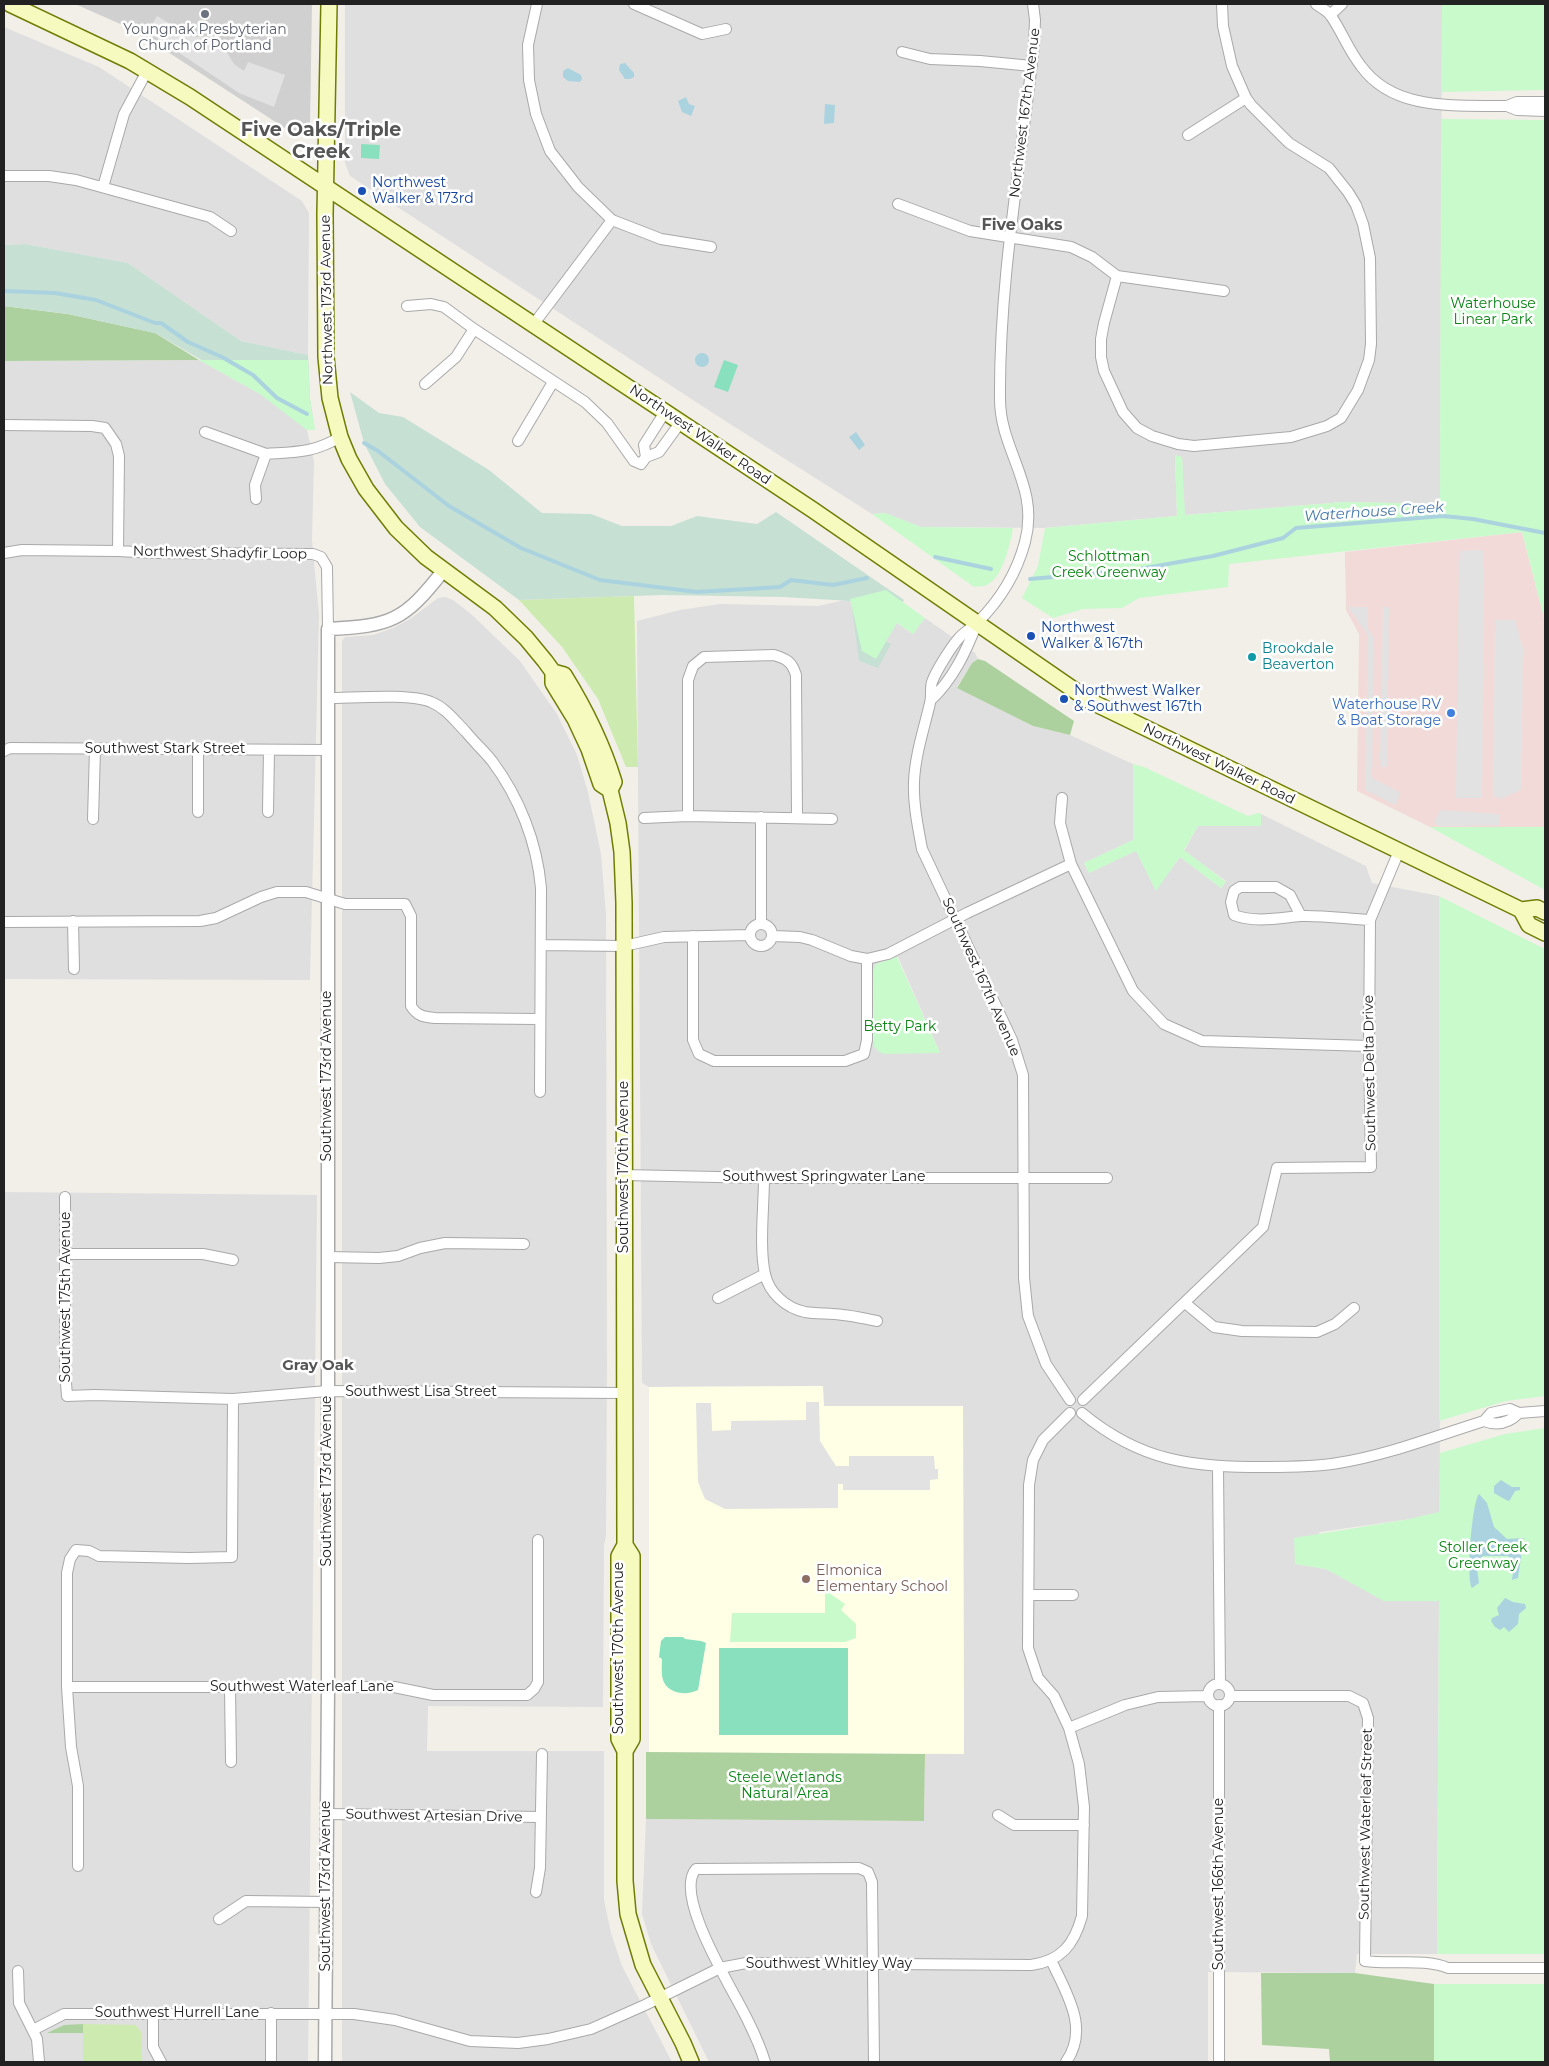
<!DOCTYPE html>
<style>
body{margin:0}
#map{position:relative;width:1549px;height:2066px;overflow:hidden;background:#f2efe9;font-family:Montserrat,sans-serif}
canvas{display:block}
.frame{position:absolute;inset:0;border:5px solid #222;pointer-events:none}
</style>
<div id="map">
<canvas width="1549" height="2066"></canvas>
<div class="frame"></div>
</div>
<script>
const ctx = document.querySelector('canvas').getContext('2d');
ctx.lineJoin = 'round';
function paint(path, color) { ctx.fillStyle = color; ctx.fill(path, 'evenodd'); }
function strokePath(path, color, width, dash) { ctx.strokeStyle = color; ctx.lineWidth = width; ctx.lineCap = dash ? 'butt' : 'round'; ctx.setLineDash(dash || []); ctx.stroke(path); }
function write(font, color, halo, rows, align = 'center') {
  ctx.font = font + ' Montserrat,sans-serif'; ctx.lineWidth = 5; ctx.setLineDash([]); ctx.textBaseline = 'middle'; ctx.strokeStyle = halo; ctx.fillStyle = color; for (const [text, x, y, turn = 0] of rows) {
    ctx.save(); ctx.translate(x, y); ctx.rotate((+turn || 0) * Math.PI / 180); ctx.textAlign = isNaN(turn) ? turn : align; if (halo) ctx.strokeText(text, 0, 0); ctx.fillText(text, 0, 0); ctx.restore();
  }
}
const residential = new Path2D(`
 M 345,4 L 1442,4 L 1440,504 L 1344,502 L 1184,515 L 1182,457 L 1175,456 L 1177,516 L 1045,528 L 921,527 L 885,513 L 872,514 L 716,415 L 350,176 L 345,163 Z
 M 4,27 L 99,67 L 302,201 L 309,213 L 308,355 L 241,341 L 128,263 L 25,244 L 4,245 Z
 M 199,360 L 260,394 L 307,430 L 314,461 L 312,540 L 319,615 L 310,980 L 4,979 L 4,361 Z
 M 445,597 L 453,600 L 471,614 L 520,661 L 557,714 L 577,755 L 588,792 L 601,854 L 606,915 L 607,1368 L 606,1536 L 604,1545 L 603,1707 L 428,1706 L 427,1751 L 604,1751 L 604,1900 L 611,1933 L 622,1966 L 672,2062 L 342,2062 L 342,641 L 345,637 L 373,635 L 393,628 L 410,619 L 438,598 Z
 M 850,599 L 862,651 L 897,623 L 913,634 L 925,618 L 975,653 L 978,659 L 972,663 L 957,687 L 1033,726 L 1070,735 L 1133,764 L 1133,840 L 1084,863 L 1089,873 L 1136,850 L 1156,890 L 1180,857 L 1221,888 L 1226,881 L 1184,851 L 1198,826 L 1260,826 L 1261,814 L 1366,866 L 1372,883 L 1439,896 L 1440,1512 L 1410,1519 L 1320,1532 L 1295,1564 L 1326,1569 L 1385,1601 L 1439,1601 L 1437,1954 L 1357,1954 L 1355,1973 L 1208,1972 L 1208,2062 L 709,2062 L 651,1944 L 642,1914 L 646,1819 L 924,1821 L 925,1754 L 964,1754 L 963,1406 L 823,1406 L 823,1386 L 649,1387 L 642,1383 L 637,621 L 680,610 L 720,604 L 818,606 ZM 898,957 L 940,1053 L 873,1041 L 873,970 L 880,962 Z
 M 4,1192 L 317,1195 L 308,2062 L 4,2062 Z`);
const commercial = new Path2D(`
 M 1522,532 L 1545,622 L 1545,827 L 1430,827 L 1357,791 L 1359,634 L 1346,610 L 1345,552 Z`);
const education = new Path2D(`
 M 823,1386 L 824,1406 L 963,1406 L 964,1754 L 649,1752 L 649,1387 Z`);
const religious = new Path2D(`
 M 75,4 L 312,4 L 310,125 L 309,127 L 291,132 L 134,30 Z`);
const grass = new Path2D(`
 M 634,596 L 638,767 L 626,767 L 598,699 L 562,647 L 519,600 Z
 M 83,2024 L 136,2025 L 141,2032 L 142,2062 L 83,2062 Z`);
const forest = new Path2D(`
 M 4,306 L 68,314 L 155,333 L 199,360 L 4,361 Z
 M 978,659 L 985,661 L 1074,721 L 1070,735 L 1033,726 L 957,688 L 972,663 Z
 M 646,1752 L 925,1754 L 924,1821 L 646,1819 Z
 M 1261,1973 L 1355,1973 L 1434,1984 L 1434,2062 L 1330,2062 L 1329,2049 L 1262,2045 Z
 M 83,2024 L 83,2033 L 47,2033 L 64,2025 Z`);
const wetland = new Path2D(`
 M 25,244 L 128,263 L 241,341 L 308,355 L 310,399 L 315,430 L 307,430 L 260,394 L 155,333 L 68,314 L 4,306 L 4,245 Z
 M 350,392 L 379,413 L 403,417 L 489,470 L 542,513 L 591,514 L 622,526 L 671,526 L 697,516 L 757,524 L 776,512 L 904,600 L 882,639 L 891,644 L 878,668 L 859,661 L 851,601 L 783,597 L 663,595 L 519,600 L 420,527 L 385,484 L 364,443 Z`);
const park = new Path2D(`
 M 1442,4 L 1545,4 L 1545,90 L 1442,92 Z
 M 1441,119 L 1545,120 L 1545,622 L 1522,532 L 1229,564 L 1228,587 L 1139,598 L 1122,608 L 1083,609 L 1053,618 L 1022,598 L 1038,566 L 1045,528 L 1177,516 L 1175,455 L 1182,457 L 1185,515 L 1344,502 L 1440,504 Z
 M 199,360 L 308,360 L 310,399 L 315,430 L 307,430 L 260,394 Z
 M 885,513 L 921,527 L 1013,528 C 1010,544 1004,573 990,583 C 985,587 979,586 974,587 L 872,514 Z
 M 886,590 L 925,618 L 913,634 L 897,623 L 876,659 L 862,651 L 850,599 Z
 M 1133,764 L 1144,767 L 1248,816 L 1258,813 L 1261,814 L 1261,826 L 1198,826 L 1184,850 L 1226,882 L 1221,888 L 1180,857 L 1156,891 L 1136,851 L 1089,873 L 1084,863 L 1133,840 Z
 M 1430,827 L 1545,827 L 1545,890 Z
 M 1439,896 L 1545,949 L 1545,1396 L 1506,1401 L 1439,1421 Z
 M 897,957 L 940,1053 L 884,1054 L 879,1052 L 874,1046 L 873,970 L 876,964 Z
 M 1545,1428 L 1545,1954 L 1437,1954 L 1439,1601 L 1384,1601 L 1326,1569 L 1295,1564 L 1294,1538 L 1410,1519 L 1439,1512 L 1440,1453 L 1505,1434 Z
 M 825,1590 L 845,1604 L 841,1610 L 856,1624 L 856,1638 L 845,1642 L 730,1642 L 732,1613 L 825,1613 Z
 M 1434,1984 L 1545,1984 L 1545,2062 L 1434,2062 Z`);
const pitch = new Path2D(`
 M 361,144 L 380,145 L 379,159 L 361,158 Z
 M 724,360 L 738,365 L 728,392 L 714,387 Z
 M 665,1637 L 683,1637 L 685,1639 L 701,1641 L 706,1643 L 698,1690 C 687,1696 668,1694 663,1680 C 661,1673 662,1665 662,1659 L 659,1657 L 661,1641 Z
 M 719,1648 L 848,1648 L 848,1735 L 719,1735 Z`);
const parking = new Path2D(`
 M 157,16 L 192,37 L 207,37 L 223,46 L 234,64 L 244,71 L 248,62 L 285,75 L 274,107 L 239,93 L 148,32 Z
 M 1481,550 L 1484,552 L 1482,798 L 1456,798 L 1459,551 Z
 M 1348,607 L 1368,607 L 1368,629 L 1374,638 L 1372,778 L 1401,793 L 1395,805 L 1365,790 L 1368,635 Z
 M 1383,607 L 1389,607 L 1387,767 L 1381,767 L 1380,758 Z
 M 1495,620 L 1515,620 L 1523,649 L 1521,790 L 1501,799 L 1493,796 Z
 M 1440,810 L 1500,814 L 1500,825 L 1439,826 L 1434,823 Z
 M 806,1402 L 819,1402 L 820,1441 L 836,1466 L 849,1466 L 849,1456 L 934,1456 L 935,1469 L 938,1469 L 938,1479 L 930,1480 L 930,1490 L 843,1490 L 843,1484 L 838,1484 L 838,1508 L 725,1509 L 705,1499 L 698,1482 L 696,1403 L 711,1403 L 712,1431 L 731,1430 L 731,1421 L 806,1420 Z`);
const water = new Path2D(`
 M 625,63 L 634,73 L 634,77 L 630,79 L 625,79 L 619,70 L 620,64 Z
 M 568,68 L 581,75 L 582,79 L 580,82 L 568,81 L 563,77 L 563,71 Z
 M 686,97 L 689,104 L 695,106 L 691,116 L 682,112 L 678,101 Z
 M 825,104 L 835,105 L 834,123 L 824,124 Z
 M695 360a7 7 0 1 1 14 0a7 7 0 1 1-14 0Z
 M 856,432 L 865,445 L 859,450 L 849,437 Z
 M 1501,1480 L 1512,1487 L 1520,1487 L 1520,1490 L 1515,1491 L 1510,1500 L 1508,1501 L 1494,1493 L 1494,1486 Z
 M 1479,1494 L 1487,1503 L 1494,1527 L 1507,1539 L 1524,1538 L 1518,1578 L 1512,1580 C 1513,1571 1516,1563 1508,1556 L 1483,1556 L 1476,1562 L 1479,1583 L 1472,1588 C 1466,1578 1472,1502 1479,1494 Z
 M 1505,1598 L 1513,1602 L 1525,1604 L 1526,1608 L 1519,1614 L 1518,1624 L 1509,1632 L 1504,1627 L 1500,1630 L 1495,1627 L 1491,1621 L 1492,1618 L 1499,1615 L 1497,1608 Z`);
const stream = new Path2D(`
 M 4,291 L 55,293 L 96,300 L 155,323 L 161,323 L 188,342 L 222,357 L 253,375 L 277,398 L 307,414
 M 364,443 L 378,451 L 449,506 L 521,548 L 600,580 L 697,592 L 780,587 L 791,580 L 833,585 L 867,578
 M 935,557 L 991,569
 M 1030,579 L 1134,570 L 1213,556 L 1283,538 L 1296,528 L 1443,516 L 1473,519 L 1545,533`);
const minor = new Path2D(`
 M 537,4 L 528,45 L 529,80 L 536,114 L 550,151 L 578,187 L 612,220 L 661,239 L 711,247
 M 634,4 L 702,34 L 726,29
 M 1033,4 L 1035,20 L 1034,45 C 1021,163 999,280 1000,399 C 1000,451 1040,486 1025,542 C 1017,572 1000,600 978,622 C 972,628 964,632 959,638 C 951,647 936,671 932,682 C 930,688 932,696 930,703 C 924,729 915,755 914,782 C 913,804 918,827 922,849 L 1012,1040 L 1023,1075 L 1024,1278 L 1028,1316 L 1046,1364 L 1070,1400
 M 1316,4 C 1321,8 1328,11 1331,16 C 1342,32 1349,51 1361,66 C 1394,112 1457,105 1507,106 L 1517,110 L 1545,111
 M 1330,15 L 1342,4
 M 902,52 L 930,59 L 980,61 L 1032,66
 M 1507,106 L 1517,102 L 1545,102
 M 1188,135 L 1246,98
 M 4,176 L 49,176 L 76,180 L 210,217 L 231,231
 M 103,187 L 124,114 L 147,71
 M 898,204 L 970,231 L 1071,247 L 1092,257 L 1117,276 L 1224,291
 M 1117,276 L 1104,323 L 1101,339 L 1101,357 L 1104,371 L 1123,412 L 1137,428 L 1152,436 L 1178,444 L 1194,446 L 1291,437 L 1327,426 L 1341,418 L 1358,390 L 1369,360 L 1371,344 L 1370,258 L 1363,224 L 1356,205 L 1348,192 L 1329,168 L 1289,143 L 1251,105 L 1246,98 L 1232,66 L 1223,26 L 1222,4
 M 407,306 L 431,304 L 444,307 L 474,329 L 585,402 L 607,423 L 634,461 L 641,464 L 646,457 L 659,452 L 680,423
 M 533,325 L 612,220
 M 425,384 L 456,357 L 474,329
 M 4,425 L 92,426 L 105,428 L 116,444 L 119,456 L 118,551 L 22,550 L 4,553
 M 205,432 L 266,454
 M 518,441 L 553,382
 M 646,457 L 644,445 L 665,412
 M 256,499 L 255,485 L 266,454 C 295,452 314,453 340,437
 M 118,551 L 156,553 L 313,554 L 321,557 L 327,567 L 328,629
 M 328,698 C 353,698 410,693 431,702 C 446,708 455,721 466,732 C 474,742 484,751 492,761 C 519,797 537,842 541,888 L 540,1092
 M 931,700 C 953,679 966,652 977,623
 M 198,749 L 198,812
 M 4,751 L 10,748 L 328,750
 M 1062,798 L 1060,823 L 1071,864 L 1133,991 L 1164,1024 L 1202,1041 L 1369,1046
 M 268,812 L 269,750
 M 688,816 L 688,680 L 693,666 L 704,657 L 774,655 C 787,659 792,662 796,675 L 797,817
 M 644,818 L 688,816 L 832,819
 M 93,819 L 95,749
 M 1301,916 L 1290,895 L 1276,887 L 1240,887 L 1234,891 L 1231,902 L 1234,915 C 1254,923 1279,918 1300,916 C 1323,915 1347,919 1370,920
 M 73,921 L 74,969
 M 4,922 L 200,921 L 216,918 L 261,897 L 277,892 L 306,892 L 345,904 L 405,904 L 411,916 L 411,1006 C 417,1016 424,1017 435,1018 L 539,1019
 M750 935a11 11 0 1 1 22 0a11 11 0 1 1-22 0Z
 M 761,924 L 761,817
 M 693,936 L 693,1040 L 699,1054 L 714,1061 L 845,1061 L 864,1054 L 867,1040 L 867,959
 M 772,936 L 800,937 L 812,940 L 851,956 L 867,959 L 888,954 L 967,913 L 1071,864
 M 541,945 L 624,946 L 664,937 L 749,935
 M 623,1175 L 764,1178 L 1107,1178
 M 764,1178 C 764,1205 759,1248 765,1274 C 769,1293 786,1308 805,1312 C 817,1314 830,1313 843,1315 C 854,1316 866,1319 877,1321
 M 65,1197 L 65,1370 L 67,1396 L 95,1395 L 233,1399 L 327,1391 L 625,1393
 M 65,1254 L 203,1254 L 233,1260
 M 328,1257 L 379,1258 L 398,1256 L 420,1248 L 445,1243 L 524,1244
 M 718,1298 L 765,1274
 M 1185,1303 L 1214,1327 L 1242,1331 L 1317,1332 L 1335,1324 L 1354,1308
 M 1083,1400 L 1263,1227 L 1277,1168 L 1371,1167 L 1369,1046 L 1370,920 L 1399,851
 M 1082,1413 C 1141,1462 1192,1467 1266,1467 C 1289,1467 1315,1467 1338,1463 C 1388,1455 1436,1436 1484,1421 L 1491,1413 L 1510,1409 L 1519,1413 L 1545,1411
 M 1484,1421 C 1497,1426 1509,1423 1519,1413
 M 1218,1467 L 1220,1684
 M 1029,1595 L 1073,1595
 M1208 1695a11 11 0 1 1 22 0a11 11 0 1 1-22 0Z
 M 67,1687 L 394,1687 L 433,1695 L 527,1695 L 534,1689 L 538,1682 L 538,1540
 M 230,1687 L 231,1762
 M 1230,1696 L 1349,1696 L 1363,1703 L 1368,1718 L 1365,1961 C 1391,1965 1424,1958 1448,1968 L 1545,1968
 M 1069,1728 L 1125,1705 L 1158,1697 L 1208,1696
 M 327,1814 L 541,1817
 M 998,1815 L 1014,1825 L 1084,1825
 M 78,1866 L 78,1786 L 71,1747 L 67,1687 L 67,1573 L 70,1559 L 76,1550 L 89,1551 L 99,1556 L 189,1558 L 232,1557 L 233,1399
 M 536,1892 L 540,1868 L 542,1754
 M 219,1919 L 246,1901 L 326,1902
 M 1051,1960 C 1066,1993 1090,2028 1066,2062
 M 18,1971 L 19,2003 L 37,2039 L 39,2062
 M 271,2013 L 271,2062
 M 153,2014 L 153,2047 L 161,2062
 M 33,2030 L 64,2014 L 354,2014 L 395,2020 L 470,2041 L 518,2043 L 548,2039 L 591,2029 L 645,2005 L 720,1968 L 746,1963 L 1031,1965 C 1061,1961 1074,1945 1082,1916 L 1084,1807 L 1079,1764 L 1069,1728 L 1054,1696 L 1038,1678 L 1028,1648 L 1029,1485 L 1033,1460 L 1043,1440 L 1070,1413
 M 765,2062 C 761,2049 755,2035 749,2023 C 736,1994 672,1896 696,1869 L 859,1868 L 868,1872 L 872,1882 L 874,2062
 M 1219,2062 L 1219,1705`);
const tertiary = new Path2D(`
 M 325,2062 L 328,1687 L 328,629 C 391,626 404,621 443,571`);
const secondary = new Path2D(`
 M 10,4 L 130,61 L 190,97 L 813,510 L 1090,701 L 1521,910 L 1529,925 L 1545,933
 M 329,4 L 325,214 L 326,357 L 330,398 L 340,437 L 349,459 L 366,489 L 396,528 L 426,557 L 495,608 L 526,638 L 545,661 L 553,672 L 553,683 L 575,719 L 589,749 L 601,784 L 610,790
 M 553,672 L 564,675 C 585,709 602,743 614,782 L 610,790 L 618,823 L 622,852 L 624,903 L 625,1545 L 632,1556 L 632,1739 L 625,1751 L 625,1881 L 628,1914 L 643,1965 L 683,2043 L 691,2062
 M 1521,910 L 1537,908 L 1545,912
 M 625,1545 L 619,1556 L 619,1739 L 625,1751`);
const markers = [
 [205,14,5,"#6b7280"],
 [362,191,5,"#1a4fb4"],
 [1031,636,5,"#1a4fb4"],
 [1252,657,5,"#0f9aa8"],
 [1064,699,5,"#1a4fb4"],
 [1451,713,5,"#3f7fe0"],
 [806,1579,5,"#8d6e63"]
];
const worshipNames = [
 ["Youngnak Presbyterian",205,30],
 ["Church of Portland",205,46]
];
const streetNames = [
 ["Northwest 167th Avenue",1025,113,-83],
 ["Northwest 173rd Avenue",327,300,-91],
 ["Northwest Walker Road",700,435,34],
 ["Northwest Shadyfir Loop",220,553,1],
 ["Southwest Stark Street",165,749],
 ["Northwest Walker Road",1219,764,26],
 ["Southwest 167th Avenue",981,977,66],
 ["Southwest Delta Drive",1370,1073,-91],
 ["Southwest 173rd Avenue",327,1076,-90],
 ["Southwest 170th Avenue",624,1167,-90],
 ["Southwest Springwater Lane",824,1177],
 ["Southwest 175th Avenue",66,1297,-90],
 ["Southwest Lisa Street",421,1392],
 ["Southwest 173rd Avenue",327,1481,-90],
 ["Southwest 170th Avenue",619,1648,-90],
 ["Southwest Waterleaf Lane",302,1687],
 ["Southwest Artesian Drive",434,1816,1],
 ["Southwest Waterleaf Street",1366,1824,-89],
 ["Southwest 166th Avenue",1219,1884,-90],
 ["Southwest 173rd Avenue",326,1886,-90],
 ["Southwest Whitley Way",829,1964],
 ["Southwest Hurrell Lane",177,2013]
];
const transitNames = [
 ["Northwest",372,183],
 ["Walker & 173rd",372,199],
 ["Northwest",1041,628],
 ["Walker & 167th",1041,644],
 ["Northwest Walker",1074,691],
 ["& Southwest 167th",1074,707]
];
const parkNames = [
 ["Waterhouse",1493,304],
 ["Linear Park",1493,320],
 ["Schlottman",1109,557],
 ["Creek Greenway",1109,573],
 ["Betty Park",900,1027],
 ["Stoller Creek",1483,1548],
 ["Greenway",1483,1564],
 ["Steele Wetlands",785,1778],
 ["Natural Area",785,1794]
];
const cultureNames = [
 ["Brookdale",1262,649],
 ["Beaverton",1262,665]
];
const shopNames = [
 ["Waterhouse RV",1441,705],
 ["& Boat Storage",1441,721]
];
const educationNames = [
 ["Elmonica",816,1571],
 ["Elementary School",816,1587]
];
const waterNames = [
 ["Waterhouse Creek",1374,512,-4]
];
const neighbourhoodNames = [
 ["Gray Oak",318,1366]
];
const quarterNames = [
 ["Five Oaks",1022,225]
];
const districtNames = [
 ["Five Oaks/Triple",321,130],
 ["Creek",321,152]
];
paint(residential, '#e0dfdf');
paint(commercial, '#f2dad9');
paint(education, '#ffffe5');
paint(religious, '#d0d0d0');
paint(grass, '#cdebb0');
paint(forest, '#add19e');
paint(wetland, '#c6e0d4');
paint(park, '#c8facc');
paint(pitch, '#88e0be');
paint(parking, '#e2e2e2');
paint(water, '#aad3df');
strokePath(stream, '#aad3df', 4);
strokePath(minor, '#a9a9a9', 12);
strokePath(tertiary, '#a9a9a9', 15);
strokePath(secondary, '#707d05', 18);
strokePath(minor, '#fff', 10);
strokePath(tertiary, '#fff', 12);
strokePath(secondary, '#f7fabf', 15);
for (const [x, y, r, color] of markers) { const dot = new Path2D(); dot.arc(x, y, r, 0, 2 * Math.PI); ctx.fillStyle = color; ctx.fill(dot); strokePath(dot, '#fff', 2); }
write('14px', '#5b616d', '#fff', worshipNames);
write('14px', '#222', '#fff', streetNames);
write('14px', '#164399', '#fff', transitNames, 'left');
write('14px', '#0c8416', '#fff', parkNames);
write('14px', '#0d838f', '#fff', cultureNames, 'left');
write('14px', '#366cbe', '#fff', shopNames, 'right');
write('14px', '#785e54', '#fff', educationNames, 'left');
write('italic 15px', '#4a7aab', '#fff', waterNames);
write('bold 15px', '#555', '#fff', neighbourhoodNames);
write('bold 16px', '#555', '#fff', quarterNames);
write('bold 19px', '#555', '#fff', districtNames);
</script>
